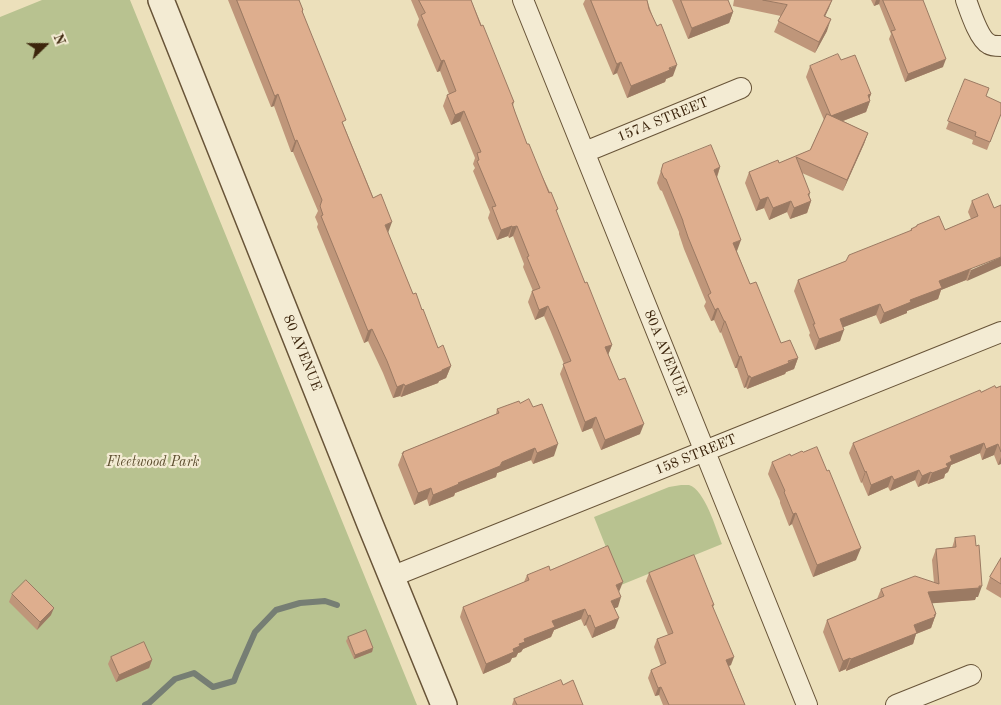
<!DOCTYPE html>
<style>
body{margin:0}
#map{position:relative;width:1001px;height:705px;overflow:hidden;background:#ece0bb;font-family:"Old Standard TT",serif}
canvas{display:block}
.north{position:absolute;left:20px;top:20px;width:50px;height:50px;-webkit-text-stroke:4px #f3ebd3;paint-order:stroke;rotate:68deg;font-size:14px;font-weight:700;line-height:20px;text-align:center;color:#3c250c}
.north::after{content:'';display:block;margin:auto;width:18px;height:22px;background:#3c250c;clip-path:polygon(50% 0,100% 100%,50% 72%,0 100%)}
</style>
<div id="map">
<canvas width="1001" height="705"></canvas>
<div class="north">N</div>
</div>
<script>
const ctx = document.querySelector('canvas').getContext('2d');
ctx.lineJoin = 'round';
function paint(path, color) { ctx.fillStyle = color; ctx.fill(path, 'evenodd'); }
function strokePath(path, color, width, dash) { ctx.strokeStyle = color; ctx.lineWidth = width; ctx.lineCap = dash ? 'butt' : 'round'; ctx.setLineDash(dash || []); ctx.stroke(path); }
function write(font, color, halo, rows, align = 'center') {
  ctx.font = font + ' "Old Standard TT",serif'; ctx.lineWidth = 4.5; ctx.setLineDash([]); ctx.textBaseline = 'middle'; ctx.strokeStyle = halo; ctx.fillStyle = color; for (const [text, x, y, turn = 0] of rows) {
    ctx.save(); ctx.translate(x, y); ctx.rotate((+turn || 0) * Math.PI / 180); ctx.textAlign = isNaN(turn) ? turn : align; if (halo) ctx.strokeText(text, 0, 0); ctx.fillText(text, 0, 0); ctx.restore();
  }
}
const green = new Path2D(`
 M 42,0 L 130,0 L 417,705 L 0,705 L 0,17 Z
 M 681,485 C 683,485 687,485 689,485 C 705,490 716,529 722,544 L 621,585 L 594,517 L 669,487 Z`);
const stream = new Path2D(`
 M 145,705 L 149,703 L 175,679 L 194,673 L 213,687 L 234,681 L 237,673 L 255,632 L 276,610 L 300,603 L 325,601 L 337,605`);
const minor = new Path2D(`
 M 523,0 L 807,705
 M 966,0 C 970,11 979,39 989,44 C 992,46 997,46 1001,46
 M 585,152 L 741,88
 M 391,577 L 1001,332
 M 896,705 L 971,675`);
const tertiary = new Path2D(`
 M 161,0 L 370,524 L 444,705`);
const wall = new Path2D(`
 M 228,0 L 299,0 L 303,10 L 303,13 L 344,126 L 413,294 L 438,348 L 451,366 L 446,378 L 439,381 L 438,383 L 401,397 L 400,396 L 393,398 L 383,373 L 368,341 L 364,343 L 317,227 L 318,224 L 315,217 L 318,211 L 293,152 L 291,152 L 274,106 L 271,107 Z
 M 411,0 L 471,0 L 514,102 L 513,106 L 515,112 L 527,144 L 558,209 L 556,212 L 585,283 L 612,345 L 608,355 L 640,434 L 601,450 L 592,428 L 582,432 L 560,374 L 564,364 L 551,332 L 544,316 L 535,320 L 528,302 L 532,291 L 533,291 L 523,267 L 524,264 L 513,236 L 509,238 L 508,236 L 497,240 L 488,218 L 490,212 L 473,171 L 475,168 L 473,164 L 475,158 L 460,121 L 451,125 L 443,106 L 447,95 L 449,94 L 440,71 L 437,72 L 417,25 L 419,19 Z
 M 585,0 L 647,0 L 673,76 L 666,79 L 665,82 L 627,98 L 617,73 L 613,75 L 583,4 Z
 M 672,0 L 728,0 L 733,12 L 729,23 L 688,39 Z
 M 734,0 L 832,0 L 825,16 L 827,31 L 815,53 L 774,32 L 781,16 L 733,6 Z
 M 871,0 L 923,0 L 943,67 L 905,82 L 889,39 L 891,34 L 879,4 L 874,6 Z
 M 841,60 L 871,94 L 869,99 L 870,101 L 866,112 L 843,121 L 868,133 L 864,144 L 843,191 L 802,173 L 811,201 L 807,213 L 790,219 L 787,212 L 769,220 L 764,208 L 756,211 L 745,183 L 749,172 L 779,163 L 810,150 L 824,120 L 806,77 L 810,66 Z
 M 965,79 L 986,96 L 1001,114 L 987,150 L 972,144 L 973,140 L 946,129 Z
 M 663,164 L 720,167 L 717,178 L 737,251 L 737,252 L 750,284 L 781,343 L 798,358 L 794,369 L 786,372 L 785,374 L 747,389 L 746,387 L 744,388 L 737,368 L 735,368 L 721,332 L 720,333 L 714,320 L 711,321 L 704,306 L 706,302 L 684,249 L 679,234 L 679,232 L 662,191 L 660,190 L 657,183 Z
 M 972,201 L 994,208 L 967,281 L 966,280 L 941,290 L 938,299 L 907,311 L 907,313 L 880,324 L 876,315 L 843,327 L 840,341 L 815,350 L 809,335 L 810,333 L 794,291 L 798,280 L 846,261 L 910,231 L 911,229 L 916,227 L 917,225 L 945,230 L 971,219 L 968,212 Z
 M 1001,386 L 1001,464 L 998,465 L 994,455 L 982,460 L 980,453 L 951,465 L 948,472 L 945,474 L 944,478 L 928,484 L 927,483 L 918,487 L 915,480 L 890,491 L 888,487 L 868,496 L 862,482 L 861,483 L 849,453 L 853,443 L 981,392 Z
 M 520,403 L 554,456 L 533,464 L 531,460 L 497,473 L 496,477 L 455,493 L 454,496 L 429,506 L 427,499 L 414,505 L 398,465 L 403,452 L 496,414 L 497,409 Z
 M 772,462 L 856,560 L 813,577 L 792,524 L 789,526 L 780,503 L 780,501 L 768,474 Z
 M 955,538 L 978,597 L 976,597 L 975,600 L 932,603 L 936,614 L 931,628 L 916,634 L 913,644 L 846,671 L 846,669 L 839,672 L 823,632 L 827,620 L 877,599 L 881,589 L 934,583 L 932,560 L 936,549 L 952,548 Z
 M 1001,558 L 1001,598 L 986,589 L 990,577 Z
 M 550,570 L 618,607 L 615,608 L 615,628 L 592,638 L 586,625 L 584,626 L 581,619 L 554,630 L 551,637 L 523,649 L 521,652 L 518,653 L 516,657 L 512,658 L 510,662 L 483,674 L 460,617 L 463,607 L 524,582 L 527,575 Z
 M 649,573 L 714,605 L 713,607 L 731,665 L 729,666 L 745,705 L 663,705 L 659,695 L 655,696 L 648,678 L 651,670 L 661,666 L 654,647 L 657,639 L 668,635 L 646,581 Z
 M 12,594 L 51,615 L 37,630 L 9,602 Z
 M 348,637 L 373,648 L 372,652 L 354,659 L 346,641 Z
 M 111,657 L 152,660 L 149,668 L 116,682 L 108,664 Z
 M 563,685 L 583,705 L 512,705 L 514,699 Z`);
const shadedWall = new Path2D(`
 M 832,0 L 829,8 L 820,27 L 824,16 Z
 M 876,0 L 880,0 L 879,4 L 874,6 Z
 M 733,12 L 729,23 L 688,39 L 692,28 Z
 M 831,19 L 827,31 L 815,53 L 819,42 Z
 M 946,59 L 943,67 L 905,82 L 908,74 Z
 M 444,60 L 440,71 L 437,72 L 441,61 Z
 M 621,62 L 617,73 L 613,75 L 617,64 Z
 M 677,65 L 673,76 L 666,79 L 665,82 L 627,98 L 631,86 Z
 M 278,94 L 274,106 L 271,107 L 275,96 Z
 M 871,94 L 868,102 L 870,101 L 866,112 L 827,127 L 831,116 Z
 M 464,111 L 460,121 L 451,125 L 455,115 Z
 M 868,133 L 864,144 L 843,191 L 847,180 Z
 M 297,140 L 293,152 L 291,152 L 295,141 Z
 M 720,167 L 716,179 L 714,170 Z
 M 810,193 L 807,203 L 811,201 L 807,213 L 790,219 L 794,208 L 808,194 Z
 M 768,197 L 764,208 L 756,211 L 760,200 Z
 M 791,201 L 787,212 L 769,220 L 773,208 Z
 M 392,222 L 388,233 L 385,225 Z
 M 512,226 L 508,236 L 497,240 L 501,230 Z
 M 517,226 L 513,236 L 509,238 L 512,227 Z
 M 741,240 L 737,251 L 729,255 L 733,243 Z
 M 1001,257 L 1001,266 L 967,281 L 971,270 Z
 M 970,269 L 966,280 L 941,290 L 938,299 L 907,311 L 907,313 L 880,324 L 884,313 L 910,300 L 939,281 Z
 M 880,304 L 876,315 L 836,330 L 840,319 Z
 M 548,306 L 544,316 L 535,320 L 539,310 Z
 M 718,308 L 714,320 L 711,321 L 715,310 Z
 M 724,321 L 725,321 L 721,332 L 720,333 Z
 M 372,329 L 368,341 L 364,343 L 368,331 Z
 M 844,330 L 840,341 L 815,350 L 819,339 Z
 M 612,345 L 608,355 L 605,347 Z
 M 741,356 L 737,368 L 735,368 L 739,357 Z
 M 798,358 L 794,369 L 786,372 L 785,374 L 747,389 L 751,378 Z
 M 451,366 L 446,378 L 439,381 L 438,383 L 401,397 L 405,386 Z
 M 748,376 L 750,376 L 746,387 L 744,388 Z
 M 404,384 L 400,396 L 393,398 L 397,387 Z
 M 596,417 L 592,428 L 582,432 L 585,422 Z
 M 644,424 L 640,434 L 601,450 L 605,440 Z
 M 984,443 L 980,453 L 951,465 L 948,472 L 945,474 L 944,478 L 928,484 L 932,473 L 950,456 Z
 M 558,444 L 554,456 L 533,464 L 537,453 Z
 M 998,444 L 994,455 L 982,460 L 986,449 Z
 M 535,448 L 531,460 L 497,473 L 496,477 L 455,493 L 454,496 L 429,506 L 433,495 L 502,462 Z
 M 1001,457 L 1001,464 L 998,465 Z
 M 919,470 L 915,480 L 890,491 L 894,480 Z
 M 866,471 L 862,482 L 861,483 L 865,472 Z
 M 931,472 L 927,483 L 918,487 L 922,476 Z
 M 892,476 L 888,487 L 868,496 L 871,485 Z
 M 431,488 L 427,499 L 414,505 L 418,493 Z
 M 796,513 L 792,524 L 789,526 L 793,514 Z
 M 861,548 L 856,560 L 813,577 L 817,565 Z
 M 623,582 L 619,592 L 616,585 Z
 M 982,586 L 978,597 L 976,597 L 975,600 L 923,604 L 928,592 Z
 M 621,597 L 618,607 L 608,611 L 611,601 Z
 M 54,608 L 51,615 L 37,630 L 40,622 Z
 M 585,609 L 581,619 L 554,630 L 551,637 L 523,649 L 521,652 L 518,653 L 516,657 L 512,658 L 510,662 L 483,674 L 486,664 L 513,649 L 524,639 L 552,621 Z
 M 936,614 L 931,628 L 916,634 L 913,644 L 846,671 L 851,659 Z
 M 590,615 L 586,625 L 584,626 L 588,616 Z
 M 619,618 L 615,628 L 592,638 L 595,628 Z
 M 373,648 L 372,652 L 354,659 L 355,655 Z
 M 734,657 L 731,665 L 723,668 L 726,660 Z
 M 850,658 L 846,669 L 839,672 L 843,661 Z
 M 152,660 L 149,668 L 116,682 L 119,675 Z
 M 661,687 L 659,695 L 655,696 L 658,688 Z`);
const building = new Path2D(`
 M 237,0 L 299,0 L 303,10 L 302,11 L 346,120 L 342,122 L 373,198 L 381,194 L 392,222 L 385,225 L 413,294 L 416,293 L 422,310 L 423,309 L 438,348 L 443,345 L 451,366 L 442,370 L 442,371 L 405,386 L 404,384 L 397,387 L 387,361 L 372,329 L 368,331 L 321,216 L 323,215 L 320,206 L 322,200 L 297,140 L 295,141 L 278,94 L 275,96 Z
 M 419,0 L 471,0 L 481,26 L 483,25 L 514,102 L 512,103 L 515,112 L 527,144 L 529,144 L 549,193 L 551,192 L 558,209 L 556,210 L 585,283 L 587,282 L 612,345 L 605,347 L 619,380 L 625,378 L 644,424 L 605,440 L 596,417 L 585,422 L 563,364 L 571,361 L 555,322 L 548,306 L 539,310 L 532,291 L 540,288 L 527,257 L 529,256 L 517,226 L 512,227 L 512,226 L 501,230 L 492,207 L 496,206 L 477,161 L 479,160 L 477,153 L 481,152 L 464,111 L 455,115 L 447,95 L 456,91 L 444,60 L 441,61 L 421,15 L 425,13 Z
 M 591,0 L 647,0 L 649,9 L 657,26 L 661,24 L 677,65 L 669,68 L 670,70 L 631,86 L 621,62 L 617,64 Z
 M 681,0 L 728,0 L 733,12 L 692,28 Z
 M 763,0 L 832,0 L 824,16 L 831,19 L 819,42 L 778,21 L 787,5 Z
 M 883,0 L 923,0 L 946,59 L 908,74 L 891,31 L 895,30 Z
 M 838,54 L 841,60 L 855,55 L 871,94 L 868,95 L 870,101 L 831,116 L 810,66 Z
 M 965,79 L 989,88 L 986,96 L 1001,103 L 1001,114 L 990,142 L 975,136 L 976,132 L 948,121 Z
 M 827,114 L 868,133 L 847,180 L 796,157 L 810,193 L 808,194 L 811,201 L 794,208 L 791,201 L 773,208 L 768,197 L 760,200 L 749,172 L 778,160 L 779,163 L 810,150 Z
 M 711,145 L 720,167 L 714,170 L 741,240 L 733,243 L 750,284 L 756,282 L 781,343 L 790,340 L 798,358 L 788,361 L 789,363 L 751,378 L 750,376 L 748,376 L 741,356 L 739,357 L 725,321 L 724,321 L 718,308 L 715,310 L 708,295 L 711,293 L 688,237 L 683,222 L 683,221 L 666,179 L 664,178 L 661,171 L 663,164 Z
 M 988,194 L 994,208 L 1001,205 L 1001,257 L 939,281 L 942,288 L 910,300 L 911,302 L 884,313 L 880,304 L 840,319 L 844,330 L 819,339 L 813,324 L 815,324 L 798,280 L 846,261 L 849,255 L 912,230 L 911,229 L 917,226 L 917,225 L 939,216 L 945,230 L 978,216 L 972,201 Z
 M 995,386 L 996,388 L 1001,386 L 1001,452 L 998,444 L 986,449 L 984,443 L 950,456 L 952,461 L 946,464 L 948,467 L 932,473 L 931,472 L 922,476 L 919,470 L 894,480 L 892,476 L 871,485 L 866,471 L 865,472 L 853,443 L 980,390 L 981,392 Z
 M 529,399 L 533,407 L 542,404 L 558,444 L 537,453 L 535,448 L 502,462 L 500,466 L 458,483 L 459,484 L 433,495 L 431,488 L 418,493 L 402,453 L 404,453 L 403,452 L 499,413 L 497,409 L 519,401 L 520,403 Z
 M 817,447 L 827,471 L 829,470 L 861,548 L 817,565 L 796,513 L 793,514 L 784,492 L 785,491 L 772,462 L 790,454 L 791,456 L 802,451 L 803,452 Z
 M 975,536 L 976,546 L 979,545 L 982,586 L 979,586 L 979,588 L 928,592 L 936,614 L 934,615 L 935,617 L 914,625 L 917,633 L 851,659 L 850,658 L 843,661 L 827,620 L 884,596 L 881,589 L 915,576 L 939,584 L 936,549 L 956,547 L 955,538 Z
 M 608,546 L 623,582 L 616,585 L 621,597 L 611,601 L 619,618 L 595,628 L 590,615 L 588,616 L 585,609 L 552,621 L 555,627 L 524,639 L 525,642 L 519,644 L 520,646 L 513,649 L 514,652 L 486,664 L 463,607 L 529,580 L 527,575 L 549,566 L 550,570 Z
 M 694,555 L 714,605 L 712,605 L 734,657 L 726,660 L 745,705 L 669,705 L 661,687 L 658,688 L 651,670 L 666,663 L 657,639 L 673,633 L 649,573 Z
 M 1001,558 L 1001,584 L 990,577 Z
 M 26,580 L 54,608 L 40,622 L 12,594 Z
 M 366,630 L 373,648 L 355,655 L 348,637 Z
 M 144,642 L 152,660 L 119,675 L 111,657 Z
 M 561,680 L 563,685 L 573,680 L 583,705 L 517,705 L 514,699 Z`);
const streetNames = [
 ["157A STREET",663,120,-22],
 ["80 AVENUE",302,353,68],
 ["80A AVENUE",665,353,68],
 ["158 STREET",696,455,-22]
];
const parkNames = [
 ["Fleetwood Park",153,462]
];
paint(green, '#b8c290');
strokePath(stream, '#767e74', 6);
strokePath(minor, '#685438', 22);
strokePath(tertiary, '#685438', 28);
strokePath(minor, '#f3ebd3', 20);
strokePath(tertiary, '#f3ebd3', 25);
paint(wall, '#bf967a');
paint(shadedWall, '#9b7a63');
paint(building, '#deae8e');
strokePath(building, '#9b7a63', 1);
write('14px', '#3c250c', '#f3ebd3', streetNames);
write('italic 14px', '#5b4c2d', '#f3ebd3', parkNames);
</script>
